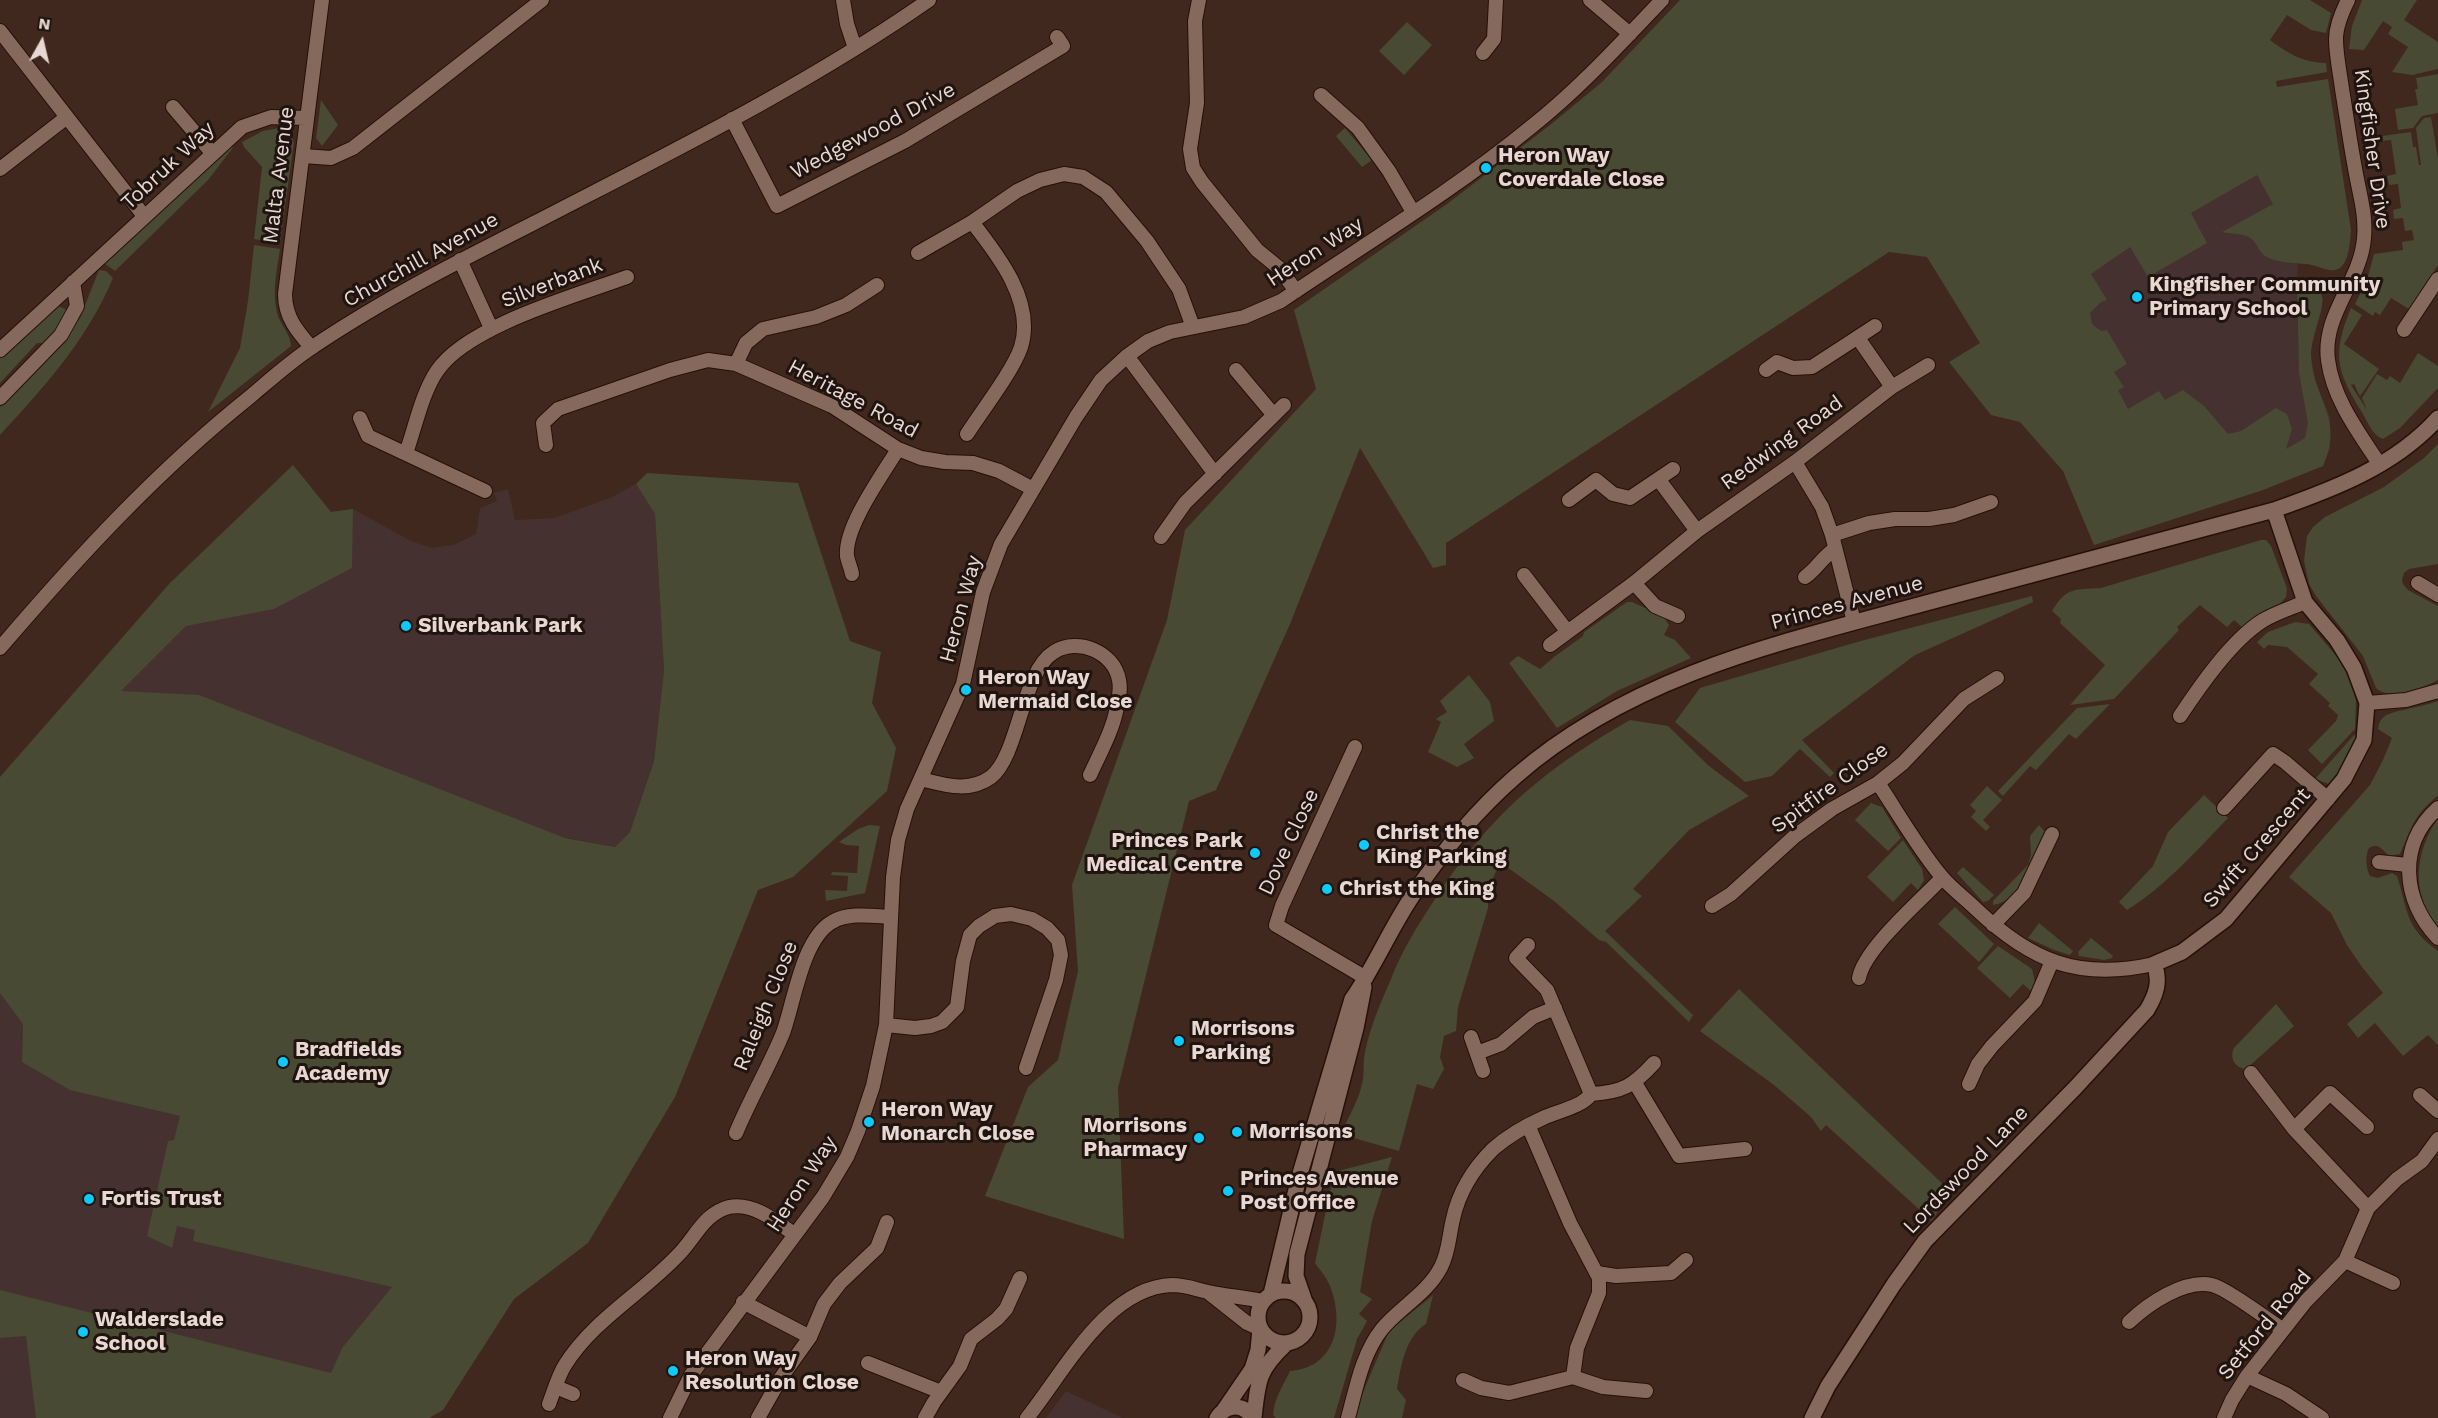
<!DOCTYPE html>
<style>
body{margin:0}
#map{position:relative;width:2438px;height:1418px;overflow:hidden;background:#40281e;font-family:"Work Sans",sans-serif}
canvas{display:block}
.north{position:absolute;left:12px;top:12px;width:60px;height:60px;-webkit-text-stroke:4px #1f140f;paint-order:stroke;rotate:8deg;font-size:16px;font-weight:700;line-height:24px;text-align:center;color:#e8d8d1}
.north::after{content:'';display:block;margin:auto;width:21px;height:27px;background:#e8d8d1;clip-path:polygon(50% 0,100% 100%,50% 72%,0 100%)}
</style>
<div id="map">
<canvas width="2438" height="1418"></canvas>
<div class="north">N</div>
</div>
<script>
const ctx = document.querySelector('canvas').getContext('2d');
ctx.lineJoin = 'round';
function paint(path, color) { ctx.fillStyle = color; ctx.fill(path, 'evenodd'); }
function strokePath(path, color, width, dash) { ctx.strokeStyle = color; ctx.lineWidth = width; ctx.lineCap = dash ? 'butt' : 'round'; ctx.setLineDash(dash || []); ctx.stroke(path); }
function write(font, color, halo, rows, align = 'center') {
  ctx.font = font + ' "Work Sans",sans-serif'; ctx.lineWidth = 6; ctx.setLineDash([]); ctx.textBaseline = 'middle'; ctx.strokeStyle = halo; ctx.fillStyle = color; for (const [text, x, y, turn = 0] of rows) {
    ctx.save(); ctx.translate(x, y); ctx.rotate((+turn || 0) * Math.PI / 180); ctx.textAlign = isNaN(turn) ? turn : align; if (halo) ctx.strokeText(text, 0, 0); ctx.fillText(text, 0, 0); ctx.restore();
  }
}
const education = new Path2D(`
 M 2233,47 L 2298,263 L 2297,281 L 2313,284 L 2320,291 L 2323,299 L 2312,336 L 2311,356 L 2315,380 L 2330,417 L 2330,449 L 2323,466 L 2263,490 L 2094,545 L 2063,471 L 2020,422 L 1991,415 L 1949,362 L 1980,343 L 1927,257 Z
 M 293,465 L 331,512 L 353,509 L 411,541 L 432,548 L 453,545 L 476,534 L 480,508 L 497,501 L 494,493 L 508,489 L 515,520 L 554,518 L 610,498 L 636,484 L 655,514 L 664,670 L 654,761 L 630,832 L 615,847 L 568,838 L 467,1231 L 342,1348 L 331,1374 L 301,1418 L 0,1418 L 0,846 Z
 M 1066,1391 L 1123,1418 L 1046,1418 Z`);
const green = new Path2D(`
 M 1680,0 L 2310,0 L 2331,13 L 2326,33 L 2311,30 L 2287,15 L 2270,40 C 2287,53 2304,63 2326,63 L 2327,72 L 2276,81 L 2277,87 L 2328,79 L 2351,230 C 2350,243 2349,274 2329,270 C 2322,269 2315,265 2307,264 C 2295,263 2278,263 2267,257 C 2258,253 2258,242 2249,237 C 2240,233 2231,234 2222,232 L 2273,204 L 2257,175 L 2191,213 L 2207,243 L 2148,277 L 2130,247 L 2091,274 L 2107,300 L 2101,302 L 2090,313 L 2092,324 L 2101,331 L 2107,330 L 2127,364 L 2114,372 L 2124,387 L 2118,390 L 2128,409 L 2159,391 L 2165,400 L 2183,390 L 2204,406 L 2228,434 L 2241,431 L 2276,408 L 2287,414 L 2292,429 L 2286,449 L 2305,438 L 2308,423 L 2299,373 L 2297,281 C 2308,282 2320,285 2322,297 C 2325,308 2311,337 2311,355 C 2313,401 2345,417 2323,466 L 2263,490 L 2094,545 L 2063,471 L 2020,422 L 1991,415 L 1949,362 L 1980,343 L 1927,257 L 1889,252 L 1446,543 L 1446,565 L 1433,568 L 1360,448 L 1290,624 L 1216,790 L 1189,801 L 1118,1088 L 1124,1239 L 985,1196 L 1028,1087 L 1058,1060 L 1078,971 L 1072,885 L 1167,620 L 1185,530 L 1316,389 L 1294,310 L 1447,204 L 1550,125 L 1602,82 Z
 M 2362,0 L 2417,0 L 2404,20 L 2438,42 L 2438,69 L 2412,75 L 2392,72 L 2408,47 L 2388,34 L 2392,27 L 2383,21 L 2364,50 L 2349,49 L 2352,26 Z
 M 1407,22 L 1432,45 L 1404,75 L 1379,51 Z
 M 2438,74 L 2438,113 L 2422,116 L 2413,128 L 2398,130 L 2395,109 L 2418,105 L 2415,89 L 2418,89 L 2416,78 Z
 M 321,100 L 338,125 L 322,146 L 316,138 Z
 M 2431,117 L 2438,159 L 2438,265 L 2409,309 L 2391,298 L 2380,315 L 2375,312 L 2373,316 L 2355,304 L 2367,280 L 2374,254 L 2403,250 L 2402,242 L 2414,240 L 2412,230 L 2405,231 L 2403,218 L 2394,219 L 2393,210 L 2401,208 L 2398,184 L 2389,185 L 2387,176 L 2396,174 L 2391,140 L 2382,141 L 2382,136 L 2411,132 L 2413,147 L 2416,147 L 2419,165 L 2421,165 L 2416,128 L 2424,118 Z
 M 279,128 L 288,130 L 294,142 L 280,243 L 254,239 L 262,167 L 244,147 L 242,142 L 263,131 Z
 M 1345,128 L 1372,160 L 1362,167 L 1336,136 Z
 M 230,146 L 233,147 L 232,149 L 208,180 L 115,271 L 104,263 Z
 M 254,245 L 280,249 C 277,271 271,293 278,316 C 282,326 291,336 291,346 L 208,412 L 240,348 L 248,301 Z
 M 99,270 L 106,271 L 113,278 C 87,340 45,386 0,435 L 0,407 L 80,318 Z
 M 58,306 L 65,309 L 68,314 L 47,343 L 37,343 L 0,383 L 0,357 L 53,307 Z
 M 2351,308 L 2362,315 L 2344,344 L 2379,369 L 2360,396 L 2354,384 L 2351,385 L 2367,410 L 2362,398 L 2377,374 L 2387,380 L 2390,376 L 2400,383 L 2418,353 L 2438,366 L 2438,388 L 2400,428 L 2383,439 C 2372,435 2369,424 2363,414 C 2337,372 2331,356 2351,308 Z
 M 2438,444 L 2438,564 L 2409,569 L 2404,573 L 2402,580 L 2403,584 L 2408,590 L 2438,606 L 2438,680 C 2422,688 2391,702 2376,688 L 2363,656 L 2316,596 L 2309,584 L 2304,561 L 2307,536 L 2313,527 L 2325,517 L 2384,487 L 2424,458 Z
 M 293,465 L 331,512 L 353,509 L 352,568 L 274,609 L 186,626 L 121,691 L 199,695 L 565,838 L 615,847 L 630,832 L 654,761 L 664,670 L 655,514 L 636,484 L 647,473 L 798,483 L 850,641 L 881,652 L 872,703 L 896,748 L 887,791 L 793,877 L 758,890 L 675,1097 L 588,1243 L 514,1299 L 443,1410 L 429,1418 L 36,1418 L 26,1336 L 0,1338 L 0,1290 L 331,1373 L 342,1348 L 392,1287 L 193,1241 L 195,1230 L 177,1226 L 172,1248 L 147,1236 L 168,1141 L 174,1140 L 180,1116 L 70,1090 L 22,1062 L 23,1024 L 0,993 L 0,777 L 170,583 Z
 M 2261,540 L 2266,540 L 2271,546 L 2287,588 L 2286,597 L 2277,607 L 2255,616 L 2243,628 L 2234,620 L 2227,627 L 2200,605 L 2177,627 L 2179,630 L 2114,699 L 2070,705 L 2105,665 L 2060,623 L 2061,619 L 2052,611 C 2067,586 2075,590 2101,588 Z
 M 2032,596 L 2033,602 L 1915,655 L 1802,740 L 1834,773 L 1830,777 L 1800,749 L 1772,776 L 1745,782 L 1675,722 L 1700,688 L 1857,642 Z
 M 1627,602 L 1632,602 L 1663,616 L 1669,625 L 1664,635 L 1675,640 L 1691,658 L 1617,691 L 1557,728 L 1509,663 L 1518,656 L 1540,669 L 1554,657 L 1583,636 L 1584,632 Z
 M 2295,622 L 2309,624 L 2339,659 L 2352,683 L 2356,701 L 2355,729 L 2322,764 L 2308,750 L 2336,721 L 2338,715 L 2328,706 L 2330,703 L 2309,684 L 2318,674 L 2287,647 L 2268,645 L 2264,649 L 2257,642 L 2268,632 Z
 M 1469,675 L 1490,702 L 1494,721 L 1464,744 L 1474,758 L 1457,767 L 1428,752 L 1441,722 L 1436,719 L 1447,712 L 1440,701 Z
 M 2438,701 L 2438,795 C 2412,818 2413,825 2400,854 L 2390,856 C 2382,851 2380,842 2369,848 C 2365,855 2366,869 2370,876 L 2378,878 L 2392,873 L 2397,876 C 2408,910 2405,928 2438,951 L 2438,1045 L 2428,1035 L 2403,1056 L 2375,1023 L 2358,1038 L 2347,1024 L 2383,993 L 2362,967 L 2347,945 L 2331,913 L 2289,877 L 2370,785 L 2383,760 L 2392,738 L 2378,729 C 2379,724 2380,719 2385,716 C 2391,711 2426,706 2438,701 Z
 M 2110,704 L 2076,739 L 2069,734 L 2036,770 L 2030,766 L 2003,796 L 1998,791 L 2077,708 Z
 M 1630,720 L 1668,726 L 1709,766 L 1749,796 L 1689,830 L 1633,889 L 1642,896 L 1605,931 L 1693,1015 L 1689,1022 L 1606,942 L 1599,940 L 1554,901 L 1500,862 L 1488,890 L 1488,908 L 1458,1007 L 1456,1031 L 1444,1036 L 1440,1057 L 1444,1069 L 1433,1089 L 1417,1084 L 1399,1151 L 1340,1134 C 1349,1117 1360,1098 1363,1079 C 1364,1070 1363,1061 1365,1052 C 1370,1027 1381,1002 1391,979 C 1402,950 1418,925 1435,899 C 1490,815 1543,770 1630,720 Z
 M 2354,735 L 2358,735 L 2337,778 L 2329,784 L 2315,779 Z
 M 1987,786 L 2002,800 L 1983,820 L 1990,827 L 1986,831 L 1971,817 L 1976,811 L 1970,805 Z
 M 2204,795 L 2228,818 C 2196,851 2167,885 2127,910 L 2119,902 L 2153,866 L 2168,832 Z
 M 1871,803 L 1882,807 L 1901,838 L 1888,851 L 1855,820 Z
 M 2438,819 L 2438,926 C 2410,896 2415,850 2438,819 Z
 M 869,825 L 880,826 L 865,893 L 826,901 L 825,890 L 847,891 L 848,876 L 831,875 L 832,872 L 857,873 L 859,846 L 846,845 L 839,842 L 858,829 Z
 M 2039,825 L 2045,832 C 2034,857 2024,900 1993,905 L 1993,901 L 2028,865 L 2031,855 L 2030,836 Z
 M 1903,840 L 1922,869 L 1924,880 L 1918,890 L 1911,883 L 1893,902 L 1867,877 Z
 M 1963,867 L 1994,895 L 1988,901 L 1983,902 L 1957,873 Z
 M 1955,907 L 1994,944 L 1979,962 L 1938,924 Z
 M 2039,923 L 2073,951 L 2070,955 L 2054,950 L 2028,938 Z
 M 2091,938 L 2113,956 L 2112,958 L 2104,960 L 2079,956 L 2078,952 Z
 M 1998,946 L 2032,969 L 2035,982 L 2032,992 L 2023,984 L 2010,998 L 1977,968 Z
 M 1739,989 L 1950,1191 L 1932,1221 L 1826,1125 L 1821,1131 L 1811,1117 L 1774,1085 L 1700,1031 Z
 M 2276,1004 L 2294,1026 L 2246,1069 C 2235,1068 2229,1058 2234,1048 Z
 M 1392,1157 L 1372,1221 L 1360,1292 L 1372,1299 L 1359,1314 L 1367,1321 L 1357,1339 L 1334,1418 L 1276,1418 L 1273,1415 C 1275,1396 1282,1388 1290,1371 C 1335,1368 1345,1324 1330,1286 C 1327,1278 1320,1270 1315,1263 L 1334,1172 Z
 M 1433,1295 L 1426,1324 C 1405,1337 1401,1366 1397,1389 L 1406,1400 L 1402,1418 L 1352,1418 L 1389,1331 Z`);
const minor = new Path2D(`
 M 843,0 L 847,24 L 855,48
 M 1199,0 L 1195,21 L 1197,103 L 1190,149 L 1193,168 L 1202,182 L 1236,224 L 1257,250 L 1279,268 L 1296,291
 M 1590,0 L 1630,34
 M 2348,0 C 2342,12 2336,26 2336,39 C 2336,55 2340,73 2342,89 C 2347,119 2351,149 2357,179 C 2361,199 2366,218 2364,238 C 2361,281 2322,314 2328,360 C 2333,399 2359,433 2380,465
 M 0,31 L 144,216
 M 1483,53 L 1494,39 L 1496,0
 M 1321,95 L 1358,128 L 1389,171 L 1413,212
 M 173,107 L 213,154
 M 732,119 L 777,206 L 905,141 L 1063,46 L 1057,37
 M 303,156 L 331,158 L 353,148 L 542,0
 M 0,169 L 67,117
 M 918,253 L 972,222 L 1017,191 L 1040,180 L 1064,174 L 1083,177 L 1106,192 L 1147,241 L 1179,289 L 1193,327
 M 460,260 L 491,328
 M 2404,330 L 2438,279
 M 1858,338 L 1892,387
 M 311,347 C 297,331 285,317 285,294 L 322,0
 M 0,350 L 242,127 L 271,117 L 307,118
 M 1127,356 L 1215,474
 M 736,364 L 746,343 L 763,329 L 816,317 L 846,305 L 877,285
 M 1236,370 L 1273,414
 M 1766,370 L 1777,362 L 1793,368 L 1812,367 L 1875,326
 M 0,398 L 61,335 L 77,306 L 73,282
 M 360,418 L 368,436 L 485,491
 M 967,434 C 981,412 1013,371 1021,347 C 1035,302 998,255 972,222
 M 546,445 L 543,423 L 558,409 L 670,370 L 708,360 L 736,364 L 832,406 L 898,449 L 921,458 L 945,462 L 973,463 L 999,471 L 1033,489
 M 406,453 C 415,428 422,393 437,371 C 467,326 575,296 627,277
 M 1795,462 L 1822,507 L 1832,535 L 1854,622
 M 1659,480 L 1697,531
 M 1569,500 L 1596,480 L 1613,494 L 1630,498 L 1673,469
 M 1832,535 L 1869,523 L 1895,519 L 1929,519 L 1954,515 L 1991,502
 M 1161,537 L 1185,503 L 1284,405
 M 852,574 C 851,568 848,562 847,556 C 844,527 883,474 898,449
 M 1524,575 L 1567,631
 M 1805,577 C 1817,569 1822,557 1835,549
 M 1634,583 L 1655,606 L 1678,616
 M 2418,583 L 2438,595
 M 1550,645 L 1634,583 L 1697,531 L 1795,462 L 1892,387 L 1928,365
 M 0,648 C 78,557 157,471 251,396 C 271,379 292,360 314,346 C 384,299 459,261 534,223 C 667,154 806,86 929,0
 M 2367,703 L 2406,700 L 2438,691
 M 2180,716 C 2200,686 2231,641 2262,621 C 2275,613 2291,608 2305,602
 M 1355,747 L 1282,906 L 1276,925 L 1366,978
 M 921,779 C 945,785 969,793 991,777 C 1019,755 1022,671 1054,652 C 1078,637 1114,652 1119,680 C 1121,689 1119,698 1117,707 C 1113,730 1100,753 1090,775
 M 1878,783 C 1898,813 1919,850 1942,877 C 1952,889 1965,898 1976,909 C 2031,961 2078,981 2154,964
 M 2224,808 L 2273,754 L 2285,762 L 2328,799
 M 2438,808 C 2397,844 2402,901 2438,938
 M 2379,862 L 2408,865
 M 1712,906 L 1731,894 L 1795,836 L 1832,809 L 1878,783 L 1903,763 L 1964,699 L 1997,678
 M 1993,925 L 2024,893 L 2052,834
 M 1528,945 L 1516,958 L 1547,990 L 1591,1094
 M 1859,978 C 1864,949 1921,900 1942,878
 M 886,1025 L 915,1028 L 931,1026 L 942,1022 L 957,1007 L 963,961 L 970,935 L 979,926 L 995,916 L 1011,914 L 1032,919 L 1047,928 L 1058,940 L 1061,955 L 1056,980 L 1026,1068
 M 1471,1037 L 1483,1071
 M 1477,1053 L 1501,1044 L 1533,1017 L 1555,1008
 M 2251,1073 L 2294,1129 L 2368,1208
 M 1635,1083 L 1679,1156 L 1745,1149
 M 1969,1084 L 1978,1064 L 1992,1046 L 2035,1001 L 2052,961
 M 2420,1095 L 2438,1111
 M 1528,1125 L 1570,1223 L 1599,1278 L 1599,1293 L 1577,1348 L 1573,1377
 M 2294,1129 L 2330,1093 L 2367,1127
 M 736,1133 C 750,1099 769,1067 783,1033 C 794,1003 802,939 832,922 C 848,912 873,916 891,917
 M 2345,1261 L 2393,1283
 M 1597,1273 L 1616,1276 L 1671,1273 L 1686,1260
 M 1209,1293 L 1247,1323 L 1260,1329
 M 743,1302 L 810,1337
 M 2129,1322 C 2148,1304 2184,1279 2212,1285 C 2226,1288 2269,1320 2283,1330
 M 868,1363 L 941,1392
 M 2247,1376 L 2286,1394 L 2322,1418
 M 1463,1380 L 1481,1388 L 1509,1393 L 1573,1377 L 1603,1387 L 1646,1391
 M 556,1387 L 573,1394
 M 549,1404 C 554,1391 558,1376 565,1365 C 594,1319 643,1293 680,1253 C 696,1236 705,1213 729,1207 C 754,1202 777,1222 795,1235
 M 670,1418 L 691,1375 L 823,1197 L 847,1157 L 858,1131 L 873,1086 L 886,1025 L 893,877 L 898,840 L 907,809 L 963,684 L 983,592 L 1001,544 L 1076,417 L 1101,380 L 1127,356 L 1148,341 L 1170,332 L 1244,317 L 1281,301 C 1365,244 1453,191 1531,127 C 1579,89 1620,44 1662,0
 M 758,1418 L 780,1379 L 810,1337 L 824,1304 L 840,1283 L 877,1248 L 887,1222
 M 925,1418 L 934,1402 L 960,1366 L 971,1339 L 997,1319 L 1006,1309 L 1020,1278
 M 1027,1418 C 1064,1372 1107,1287 1172,1285 C 1185,1285 1195,1289 1208,1292 C 1226,1296 1244,1297 1262,1301
 M 1348,1418 C 1356,1389 1362,1354 1382,1329 C 1400,1307 1427,1294 1441,1267 C 1449,1252 1449,1235 1453,1219 C 1459,1191 1473,1169 1493,1149 C 1508,1136 1525,1126 1543,1118 C 1558,1111 1582,1107 1591,1094 C 1623,1092 1633,1086 1654,1063
 M 2224,1418 L 2232,1400 L 2247,1376 L 2306,1301 L 2345,1261 L 2368,1208 L 2397,1179 L 2422,1161 L 2438,1139`);
const tertiary = new Path2D(`
 M1258 1317a26 26 0 1 1 52 0a26 26 0 1 1-52 0Z
 M 1271,1294 L 1299,1177 L 1352,999 C 1375,966 1390,929 1413,895 C 1442,852 1477,810 1516,776 C 1632,675 1782,642 1926,603 C 2042,572 2158,541 2274,510 C 2334,489 2395,466 2438,418
 M 1304,1299 L 1296,1276 L 1297,1254 L 1356,1028 L 1364,987
 M 1224,1410 L 1252,1369 L 1258,1350 L 1260,1329
 M 1217,1418 C 1226,1404 1243,1403 1253,1418
 M 1254,1418 C 1258,1381 1258,1370 1286,1344
 M 1812,1418 L 1828,1386 L 1894,1284 L 1925,1241 L 2075,1088 L 2147,1010 C 2156,995 2161,981 2154,964 L 2182,952 L 2226,919 L 2344,779 L 2364,740 L 2367,703 L 2354,668 L 2337,640 L 2305,602 L 2274,510`);
const markers = [
 [1486,168,6,"#0ecafa"],
 [2137,297,6,"#0ecafa"],
 [406,626,6,"#0ecafa"],
 [966,690,6,"#0ecafa"],
 [1364,845,6,"#0ecafa"],
 [1255,853,6,"#0ecafa"],
 [1327,889,6,"#0ecafa"],
 [1179,1041,6,"#0ecafa"],
 [283,1062,6,"#0ecafa"],
 [869,1122,6,"#0ecafa"],
 [1237,1132,6,"#0ecafa"],
 [1199,1138,6,"#0ecafa"],
 [1228,1191,6,"#0ecafa"],
 [89,1199,6,"#0ecafa"],
 [83,1332,6,"#0ecafa"],
 [673,1371,6,"#0ecafa"]
];
const streetNames = [
 ["Wedgewood Drive",873,131,-28],
 ["Kingfisher Drive",2372,149,82],
 ["Tobruk Way",168,166,-43],
 ["Malta Avenue",279,175,-83],
 ["Heron Way",1315,252,-33],
 ["Churchill Avenue",421,260,-29],
 ["Silverbank",552,283,-21],
 ["Heritage Road",853,399,28],
 ["Redwing Road",1782,443,-36],
 ["Princes Avenue",1847,603,-15],
 ["Heron Way",961,609,-75],
 ["Spitfire Close",1830,788,-36],
 ["Dove Close",1289,842,-65],
 ["Swift Crescent",2257,848,-49],
 ["Raleigh Close",766,1006,-68],
 ["Lordswood Lane",1966,1170,-46],
 ["Heron Way",802,1184,-57],
 ["Setford Road",2265,1325,-51]
];
const poiNames = [
 ["Heron Way",1498,156],
 ["Coverdale Close",1498,180],
 ["Kingfisher Community",2149,285],
 ["Primary School",2149,309],
 ["Silverbank Park",418,626],
 ["Heron Way",978,678],
 ["Mermaid Close",978,702],
 ["Christ the",1376,833],
 ["King Parking",1376,857],
 ["Princes Park",1243,841,"right"],
 ["Medical Centre",1243,865,"right"],
 ["Christ the King",1339,889],
 ["Morrisons",1191,1029],
 ["Parking",1191,1053],
 ["Bradfields",295,1050],
 ["Academy",295,1074],
 ["Heron Way",881,1110],
 ["Monarch Close",881,1134],
 ["Morrisons",1187,1126,"right"],
 ["Pharmacy",1187,1150,"right"],
 ["Morrisons",1249,1132],
 ["Princes Avenue",1240,1179],
 ["Post Office",1240,1203],
 ["Fortis Trust",101,1199],
 ["Walderslade",95,1320],
 ["School",95,1344],
 ["Heron Way",685,1359],
 ["Resolution Close",685,1383]
];
paint(education, '#45312f');
paint(green, '#484a33');
strokePath(minor, '#261007', 16);
strokePath(tertiary, '#261007', 18);
strokePath(minor, '#86695d', 14);
strokePath(tertiary, '#86695d', 15);
for (const [x, y, r, color] of markers) { const dot = new Path2D(); dot.arc(x, y, r, 0, 2 * Math.PI); ctx.fillStyle = color; ctx.fill(dot); strokePath(dot, '#1f140f', 2); }
write('21px', '#e8d8d1', '#1f140f', streetNames);
write('bold 21px', '#e8d8d1', '#1f140f', poiNames, 'left');
</script>
